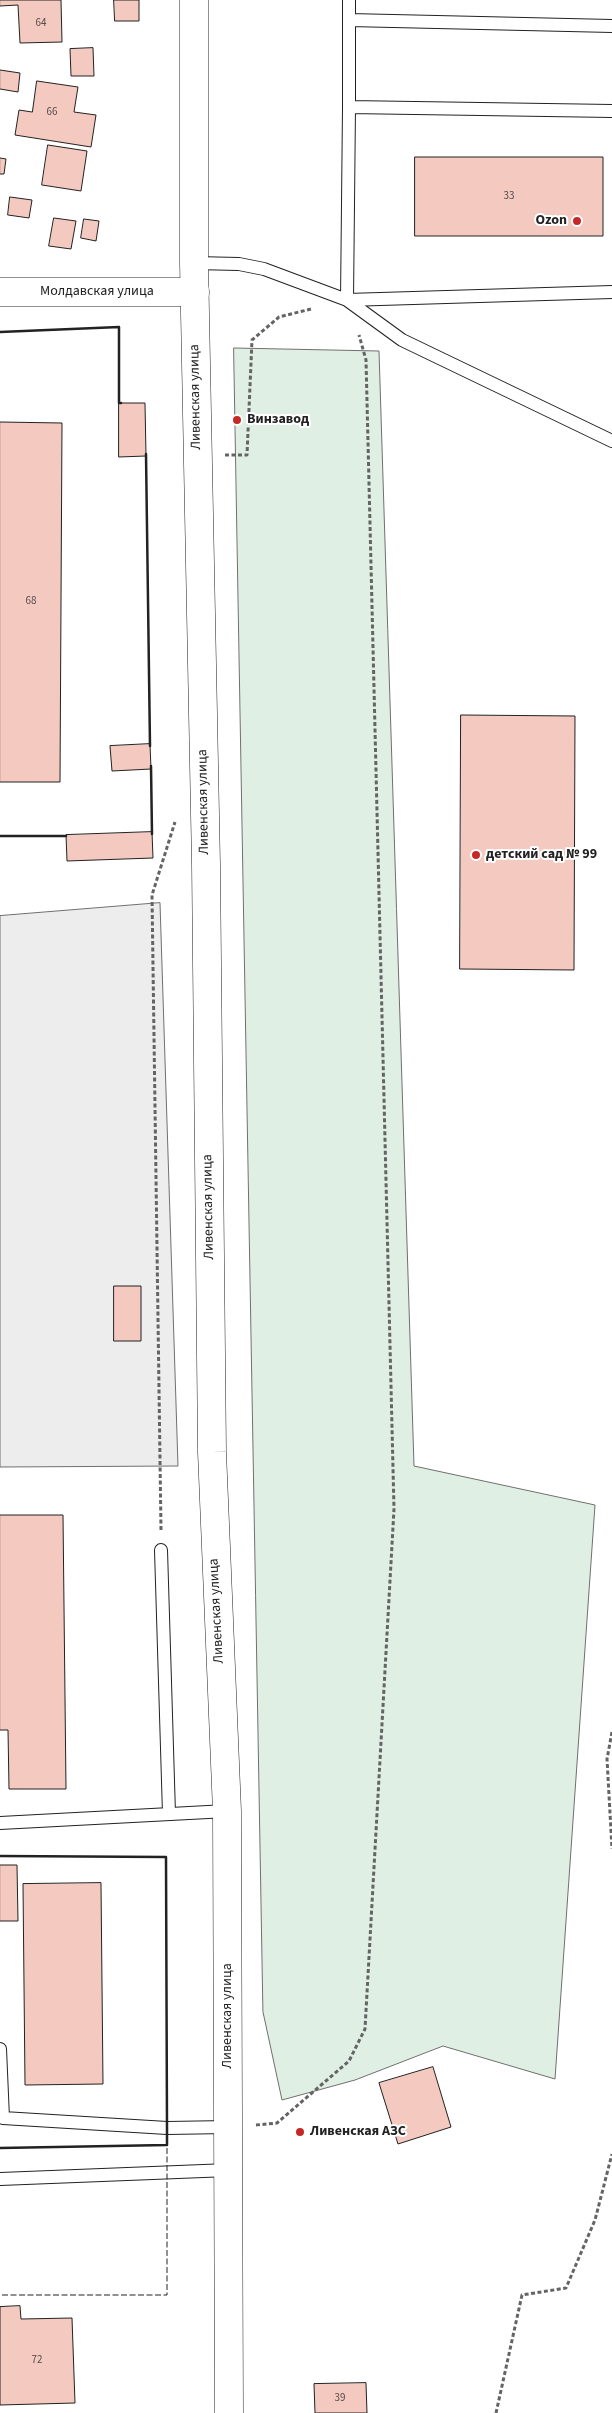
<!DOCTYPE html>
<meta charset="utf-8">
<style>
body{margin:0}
canvas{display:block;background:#fff}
</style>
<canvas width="612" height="2413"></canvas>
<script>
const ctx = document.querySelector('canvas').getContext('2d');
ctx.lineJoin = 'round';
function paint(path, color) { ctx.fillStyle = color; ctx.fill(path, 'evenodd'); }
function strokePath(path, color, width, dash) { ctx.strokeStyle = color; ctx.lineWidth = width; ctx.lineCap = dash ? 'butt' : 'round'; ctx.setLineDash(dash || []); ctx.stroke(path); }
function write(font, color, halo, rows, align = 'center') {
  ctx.font = font + ' "Source Sans 3",sans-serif'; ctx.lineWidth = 4; ctx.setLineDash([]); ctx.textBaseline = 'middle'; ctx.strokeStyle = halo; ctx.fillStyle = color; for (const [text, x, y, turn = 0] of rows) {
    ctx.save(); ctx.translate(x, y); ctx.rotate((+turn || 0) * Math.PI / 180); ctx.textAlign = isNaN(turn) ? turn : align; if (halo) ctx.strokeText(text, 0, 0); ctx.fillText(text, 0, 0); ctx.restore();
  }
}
const green = new Path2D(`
 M 234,348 L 379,351 L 414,1466 L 595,1505 L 555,2079 L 443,2046 L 355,2080 L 282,2100 L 263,2012 Z`);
const parking = new Path2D(`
 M 160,903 L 178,1466 L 0,1467 L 0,916 Z`);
const building = new Path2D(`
 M 0,0 L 61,0 L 62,42 L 20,43 L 18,5 L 0,6 Z
 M 114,0 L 139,0 L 139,21 L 115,21 Z
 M 93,48 L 94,76 L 71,76 L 70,49 Z
 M 0,70 L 20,73 L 18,92 L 0,89 Z
 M 37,81 L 78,87 L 74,112 L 96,115 L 91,147 L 15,135 L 19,110 L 32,112 Z
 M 48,145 L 87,151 L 81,191 L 42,185 Z
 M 415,157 L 603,157 L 603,236 L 415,236 Z
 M 0,158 L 6,159 L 4,174 L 0,174 Z
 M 10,197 L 32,200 L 29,218 L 8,215 Z
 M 54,218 L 76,221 L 71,249 L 49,246 Z
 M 84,219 L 99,221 L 96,241 L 81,238 Z
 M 119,403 L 145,403 L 146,456 L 119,457 Z
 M 0,422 L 62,423 L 60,782 L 0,782 Z
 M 461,715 L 575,716 L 574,970 L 460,969 Z
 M 150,744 L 151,769 L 112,771 L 110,746 Z
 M 152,832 L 153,858 L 67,861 L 66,835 Z
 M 114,1286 L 141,1286 L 141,1341 L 114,1341 Z
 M 0,1515 L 63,1515 L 66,1789 L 9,1789 L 8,1730 L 0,1730 Z
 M 0,1865 L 17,1865 L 18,1921 L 0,1921 Z
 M 101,1883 L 103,2084 L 25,2085 L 23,1884 Z
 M 433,2067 L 451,2127 L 398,2144 L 379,2083 Z
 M 20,2306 L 21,2319 L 72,2318 L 75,2403 L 0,2405 L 0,2307 Z
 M 366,2383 L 367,2413 L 315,2413 L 314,2384 Z`);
const path = new Path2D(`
 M 225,455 L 247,455 L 252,340 L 279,317 L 311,309
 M 161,1530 L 152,895 L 175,822
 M 612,1732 L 607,1759 L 612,1849
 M 256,2125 L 277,2123 L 349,2061 L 365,2029 L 394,1509 L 366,360 L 359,335
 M 496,2413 L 522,2295 L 566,2288 L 595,2220 L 612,2154`);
const lane = new Path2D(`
 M 349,0 L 349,107
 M 349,20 L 612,26
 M 194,263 L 239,264 L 264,269 L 347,300 L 402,340 L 612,441
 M 347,300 L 349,107 L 612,111
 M 347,300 L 612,292
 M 161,1550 L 169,1814
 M 0,1823 L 227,1811
 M 0,2049 L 3,2118 L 167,2128 L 228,2127
 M 0,2179 L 229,2170`);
const secondary = new Path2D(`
 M 0,292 L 195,292`);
const primary = new Path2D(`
 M 194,0 L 194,263 L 206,864 L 212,1452 L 227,1811 L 229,2413`);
const fence = new Path2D(`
 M 0,2148 L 167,2145 L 167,2295 L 0,2295`);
const wall = new Path2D(`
 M 0,332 L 119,327 L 119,403 L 121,403
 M 146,454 L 150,746
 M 151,766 L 152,834
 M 0,836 L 66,836
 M 0,1856 L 166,1857 L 167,2128 L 167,2145 L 0,2148`);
const markers = [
 [577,221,5,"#c62828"],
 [237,420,5,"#c62828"],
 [476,855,5,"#c62828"],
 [300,2132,5,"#c62828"]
];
const numberNames = [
 ["64",41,24],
 ["66",52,113],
 ["33",509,197],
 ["68",31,602],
 ["72",37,2361],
 ["39",340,2399]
];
const poiNames = [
 ["Ozon",567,221,"right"],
 ["Винзавод",247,420],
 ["детский сад № 99",486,855],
 ["Ливенская АЗС",310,2132]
];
const streetNames = [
 ["Молдавская улица",97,292],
 ["Ливенская улица",196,397,-91],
 ["Ливенская улица",204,802,-91],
 ["Ливенская улица",209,1207,-91],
 ["Ливенская улица",217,1611,-93],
 ["Ливенская улица",228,2016,-90]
];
paint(green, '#e0efe3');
strokePath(green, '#6f6f6f', 1);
paint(parking, '#ededed');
strokePath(parking, '#6f6f6f', 1);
paint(building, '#f3c9c0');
strokePath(building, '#222', 1);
strokePath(lane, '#222', 14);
strokePath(secondary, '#222', 29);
strokePath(primary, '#222', 29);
strokePath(path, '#646464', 3, [4, 2.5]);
strokePath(lane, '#fff', 12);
strokePath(secondary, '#fff', 28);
strokePath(primary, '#fff', 28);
strokePath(fence, '#222', 1, [6, 2.5]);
strokePath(wall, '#222', 2.5);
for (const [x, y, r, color] of markers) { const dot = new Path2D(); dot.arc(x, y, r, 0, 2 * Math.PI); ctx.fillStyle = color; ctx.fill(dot); strokePath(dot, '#fff', 2); }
write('11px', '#564c4a', null, numberNames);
write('bold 14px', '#222', '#fff', poiNames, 'left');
write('14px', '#222', '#fff', streetNames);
</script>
